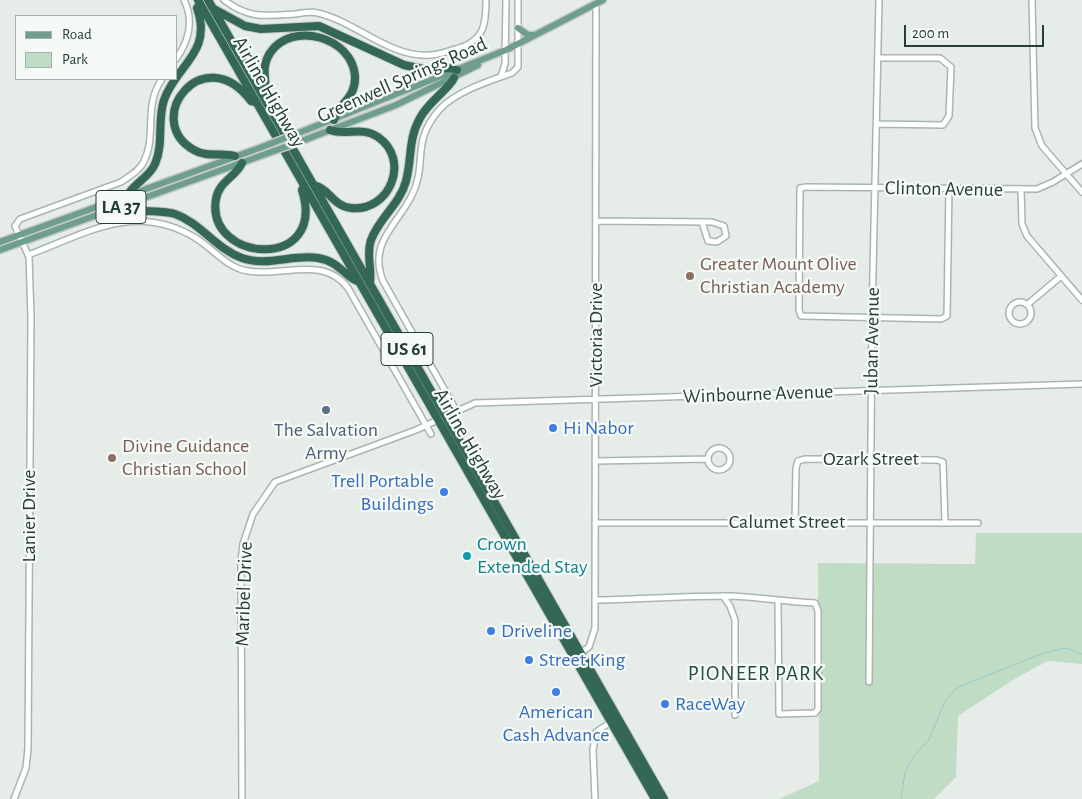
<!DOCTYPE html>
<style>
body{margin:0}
#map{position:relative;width:1082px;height:799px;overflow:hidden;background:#e6ede9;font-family:"Alegreya Sans",sans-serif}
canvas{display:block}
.legend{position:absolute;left:15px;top:15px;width:162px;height:65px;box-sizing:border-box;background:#f6faf7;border:1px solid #a3afa9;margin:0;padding:6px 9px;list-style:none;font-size:15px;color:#263e34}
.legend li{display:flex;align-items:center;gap:10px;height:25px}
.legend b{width:25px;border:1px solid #a3afa9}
.scale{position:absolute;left:904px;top:25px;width:140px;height:22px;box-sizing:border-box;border:2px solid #263e34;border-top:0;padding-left:6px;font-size:15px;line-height:18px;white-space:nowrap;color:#263e34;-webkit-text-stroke:4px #f6faf7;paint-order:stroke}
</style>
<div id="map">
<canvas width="1082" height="799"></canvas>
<ul class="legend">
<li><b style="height:6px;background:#6f9e8c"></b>Road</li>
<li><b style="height:14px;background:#c1dcc5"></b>Park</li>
</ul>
<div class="scale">200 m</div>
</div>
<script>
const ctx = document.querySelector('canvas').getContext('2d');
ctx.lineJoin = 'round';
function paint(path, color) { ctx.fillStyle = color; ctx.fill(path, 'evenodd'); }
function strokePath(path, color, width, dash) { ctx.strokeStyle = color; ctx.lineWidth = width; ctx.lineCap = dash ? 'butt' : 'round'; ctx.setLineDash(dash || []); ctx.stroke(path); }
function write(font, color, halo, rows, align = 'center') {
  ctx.font = font + ' "Alegreya Sans",sans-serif'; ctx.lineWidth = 4.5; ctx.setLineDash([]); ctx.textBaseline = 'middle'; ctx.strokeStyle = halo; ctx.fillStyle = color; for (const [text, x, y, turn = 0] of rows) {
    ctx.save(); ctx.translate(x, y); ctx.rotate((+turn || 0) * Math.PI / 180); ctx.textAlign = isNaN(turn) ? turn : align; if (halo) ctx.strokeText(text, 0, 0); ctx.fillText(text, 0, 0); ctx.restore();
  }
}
const green = new Path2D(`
 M 976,533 L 1082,533 L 1082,664 L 1048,661 L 1016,678 L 958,716 L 956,777 L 934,799 L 779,799 L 819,781 L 818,563 L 975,564 Z`);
const stream = new Path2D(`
 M 901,799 L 905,773 L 913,757 L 929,740 L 945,701 L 958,687 L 1044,653 L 1066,648 L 1082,654`);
const minor = new Path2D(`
 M 224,0 C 249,19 265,16 295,14 C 302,13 311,11 318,13 C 356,22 390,58 430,55 C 439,55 448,51 456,49 C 484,41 486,26 486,0
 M 1032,0 L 1035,128 L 1042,146 L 1082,192
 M 176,59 C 189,41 194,20 184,0
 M 501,76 L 505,64 L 506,0
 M 877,124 L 943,125 L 949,116 L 951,67 L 940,58 L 879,58
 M 949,188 L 947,316 L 941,319 L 801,316 L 799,310 L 800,188 L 806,187 L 1037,189 L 1053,182 L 1082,164
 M 1021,190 L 1022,224 L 1027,236 L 1082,300
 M 596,221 L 712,222 L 724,226 L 726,236 L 717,242 L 708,241 L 702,222
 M 28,255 C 87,233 134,202 194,237 C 214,249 225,267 248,271 C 282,277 323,255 348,288 L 431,434
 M1009 313a11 11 0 1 1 22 0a11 11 0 1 1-22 0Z
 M 1028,304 L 1060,277
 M 456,410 L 383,281 C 368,242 397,226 412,195 C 428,164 410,142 440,109 C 457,91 489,81 512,73 L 518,67 L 518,0
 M708 459a11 11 0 1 1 22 0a11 11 0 1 1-22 0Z
 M 596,461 L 708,459
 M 795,522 L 796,468 L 798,461 L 805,459 L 937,460 L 943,462 L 945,522
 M 595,523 L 978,523
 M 723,596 L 730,606 L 735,620 L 735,715
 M 595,600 C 640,599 685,596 731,596 C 759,597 787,602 815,603 L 818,611 L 818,709 L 815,713 L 779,714 L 778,602
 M 579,654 L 589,647 L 595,628 L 596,4
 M 869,682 L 872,317 L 879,0
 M 14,799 L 26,768 L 28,748 L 31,317 L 29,257 L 15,226 L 20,219 L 121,182 C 129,176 140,171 144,161 C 157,136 143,106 162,79
 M 242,799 L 241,561 L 243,544 L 253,514 L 275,482 L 416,430 L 475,403 L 1082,384
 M 595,799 L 593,750 L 596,732 L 611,722`);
const major = new Path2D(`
 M 518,28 L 528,35 L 533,35
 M 306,130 L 506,50 L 603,0
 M 307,139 L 396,105 L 478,65
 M 0,242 L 262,147
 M 0,250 L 263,155`);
const highway = new Path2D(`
 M 198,0 L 655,799
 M 208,0 L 664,799
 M 214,9 L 245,26 L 261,29 L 319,26 L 404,65 L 423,69 L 450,68 L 457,70
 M 264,97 C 269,82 259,70 270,53 C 292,20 352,37 355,76 C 356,99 339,102 334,120
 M 235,156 C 222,152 207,158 194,150 C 141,120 203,38 251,101 L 255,102
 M 242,163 C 236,177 219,181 216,199 C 205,263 328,272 302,190 L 304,186
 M 316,186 C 329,189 333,206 351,208 C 390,212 411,160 378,137 C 362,126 346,136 330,130
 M 128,195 C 133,184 149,178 155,164 C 164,144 157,121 164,100 C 176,65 213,53 197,8 L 200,4
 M 119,208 C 127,213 159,209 175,214 C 201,223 216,249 242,258 C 267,267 293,254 318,258 C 339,261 345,277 357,281
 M 370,282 C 372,268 366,255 371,240 C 379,218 400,204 406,181 C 412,159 408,139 420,118 C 428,102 450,88 454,78`);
const majorBridge = new Path2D(`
 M 262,147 L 306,130
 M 263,155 L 307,139`);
const markers = [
 [690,276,5,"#8d6e63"],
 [326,410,5,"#5c6f8a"],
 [553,428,5,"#3f7fe0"],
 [112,458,5,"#8d6e63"],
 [444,492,5,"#3f7fe0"],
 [467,556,5,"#0f9aa8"],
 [491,631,5,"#3f7fe0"],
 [529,660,5,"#3f7fe0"],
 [556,692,5,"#3f7fe0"],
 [665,704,5,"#3f7fe0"]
];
const shields = [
 [121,207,50],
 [407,349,52]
];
const shieldNames = [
 ["LA 37",121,207],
 ["US 61",407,349]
];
const streetNames = [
 ["Greenwell Springs Road",402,80,-24],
 ["Airline Highway",269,92,60],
 ["Clinton Avenue",944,189,1],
 ["Victoria Drive",596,335,-90],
 ["Juban Avenue",872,341,-89],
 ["Winbourne Avenue",758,394,-2],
 ["Airline Highway",470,444,60],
 ["Ozark Street",871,459],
 ["Lanier Drive",29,516,-90],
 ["Calumet Street",787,522],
 ["Maribel Drive",244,594,-88]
];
const educationNames = [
 ["Greater Mount Olive",700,264],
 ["Christian Academy",700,287],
 ["Divine Guidance",122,446],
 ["Christian School",122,469]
];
const shopNames = [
 ["Hi Nabor",563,428],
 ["Trell Portable",434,481,"right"],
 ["Buildings",434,504,"right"],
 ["Driveline",501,631],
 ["Street King",539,660],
 ["RaceWay",675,704],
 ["American",556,712,"center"],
 ["Cash Advance",556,735,"center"]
];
const serviceNames = [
 ["The Salvation",326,430],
 ["Army",326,453]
];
const cultureNames = [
 ["Crown",477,544],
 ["Extended Stay",477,567]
];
const neighbourhoodNames = [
 ["PIONEER PARK",756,674]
];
paint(green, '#c1dcc5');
strokePath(stream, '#93cbcc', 1);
strokePath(minor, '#a9b5af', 8);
strokePath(major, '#c2c9c6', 9);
strokePath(highway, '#c2c9c6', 10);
strokePath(minor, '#fff', 5);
strokePath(major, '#6f9e8c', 6);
strokePath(highway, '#356756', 8);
strokePath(majorBridge, '#c2c9c6', 9, []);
strokePath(majorBridge, '#6f9e8c', 6);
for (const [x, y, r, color] of markers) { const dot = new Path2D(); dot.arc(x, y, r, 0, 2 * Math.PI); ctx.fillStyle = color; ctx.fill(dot); strokePath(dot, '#f6faf7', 2); }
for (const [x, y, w] of shields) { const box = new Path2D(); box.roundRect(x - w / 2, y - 16.5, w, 33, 4); ctx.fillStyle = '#f6faf7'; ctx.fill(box); strokePath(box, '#263e34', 1); }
write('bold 19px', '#263e34', null, shieldNames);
write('20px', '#263e34', '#f6faf7', streetNames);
write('20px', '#785e54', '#f6faf7', educationNames, 'left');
write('20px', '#366cbe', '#f6faf7', shopNames, 'left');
write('20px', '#4e5e75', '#f6faf7', serviceNames);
write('20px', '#0d838f', '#f6faf7', cultureNames, 'left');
ctx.letterSpacing = '1px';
write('21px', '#244e3e', '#f6faf7', neighbourhoodNames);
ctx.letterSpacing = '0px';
</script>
